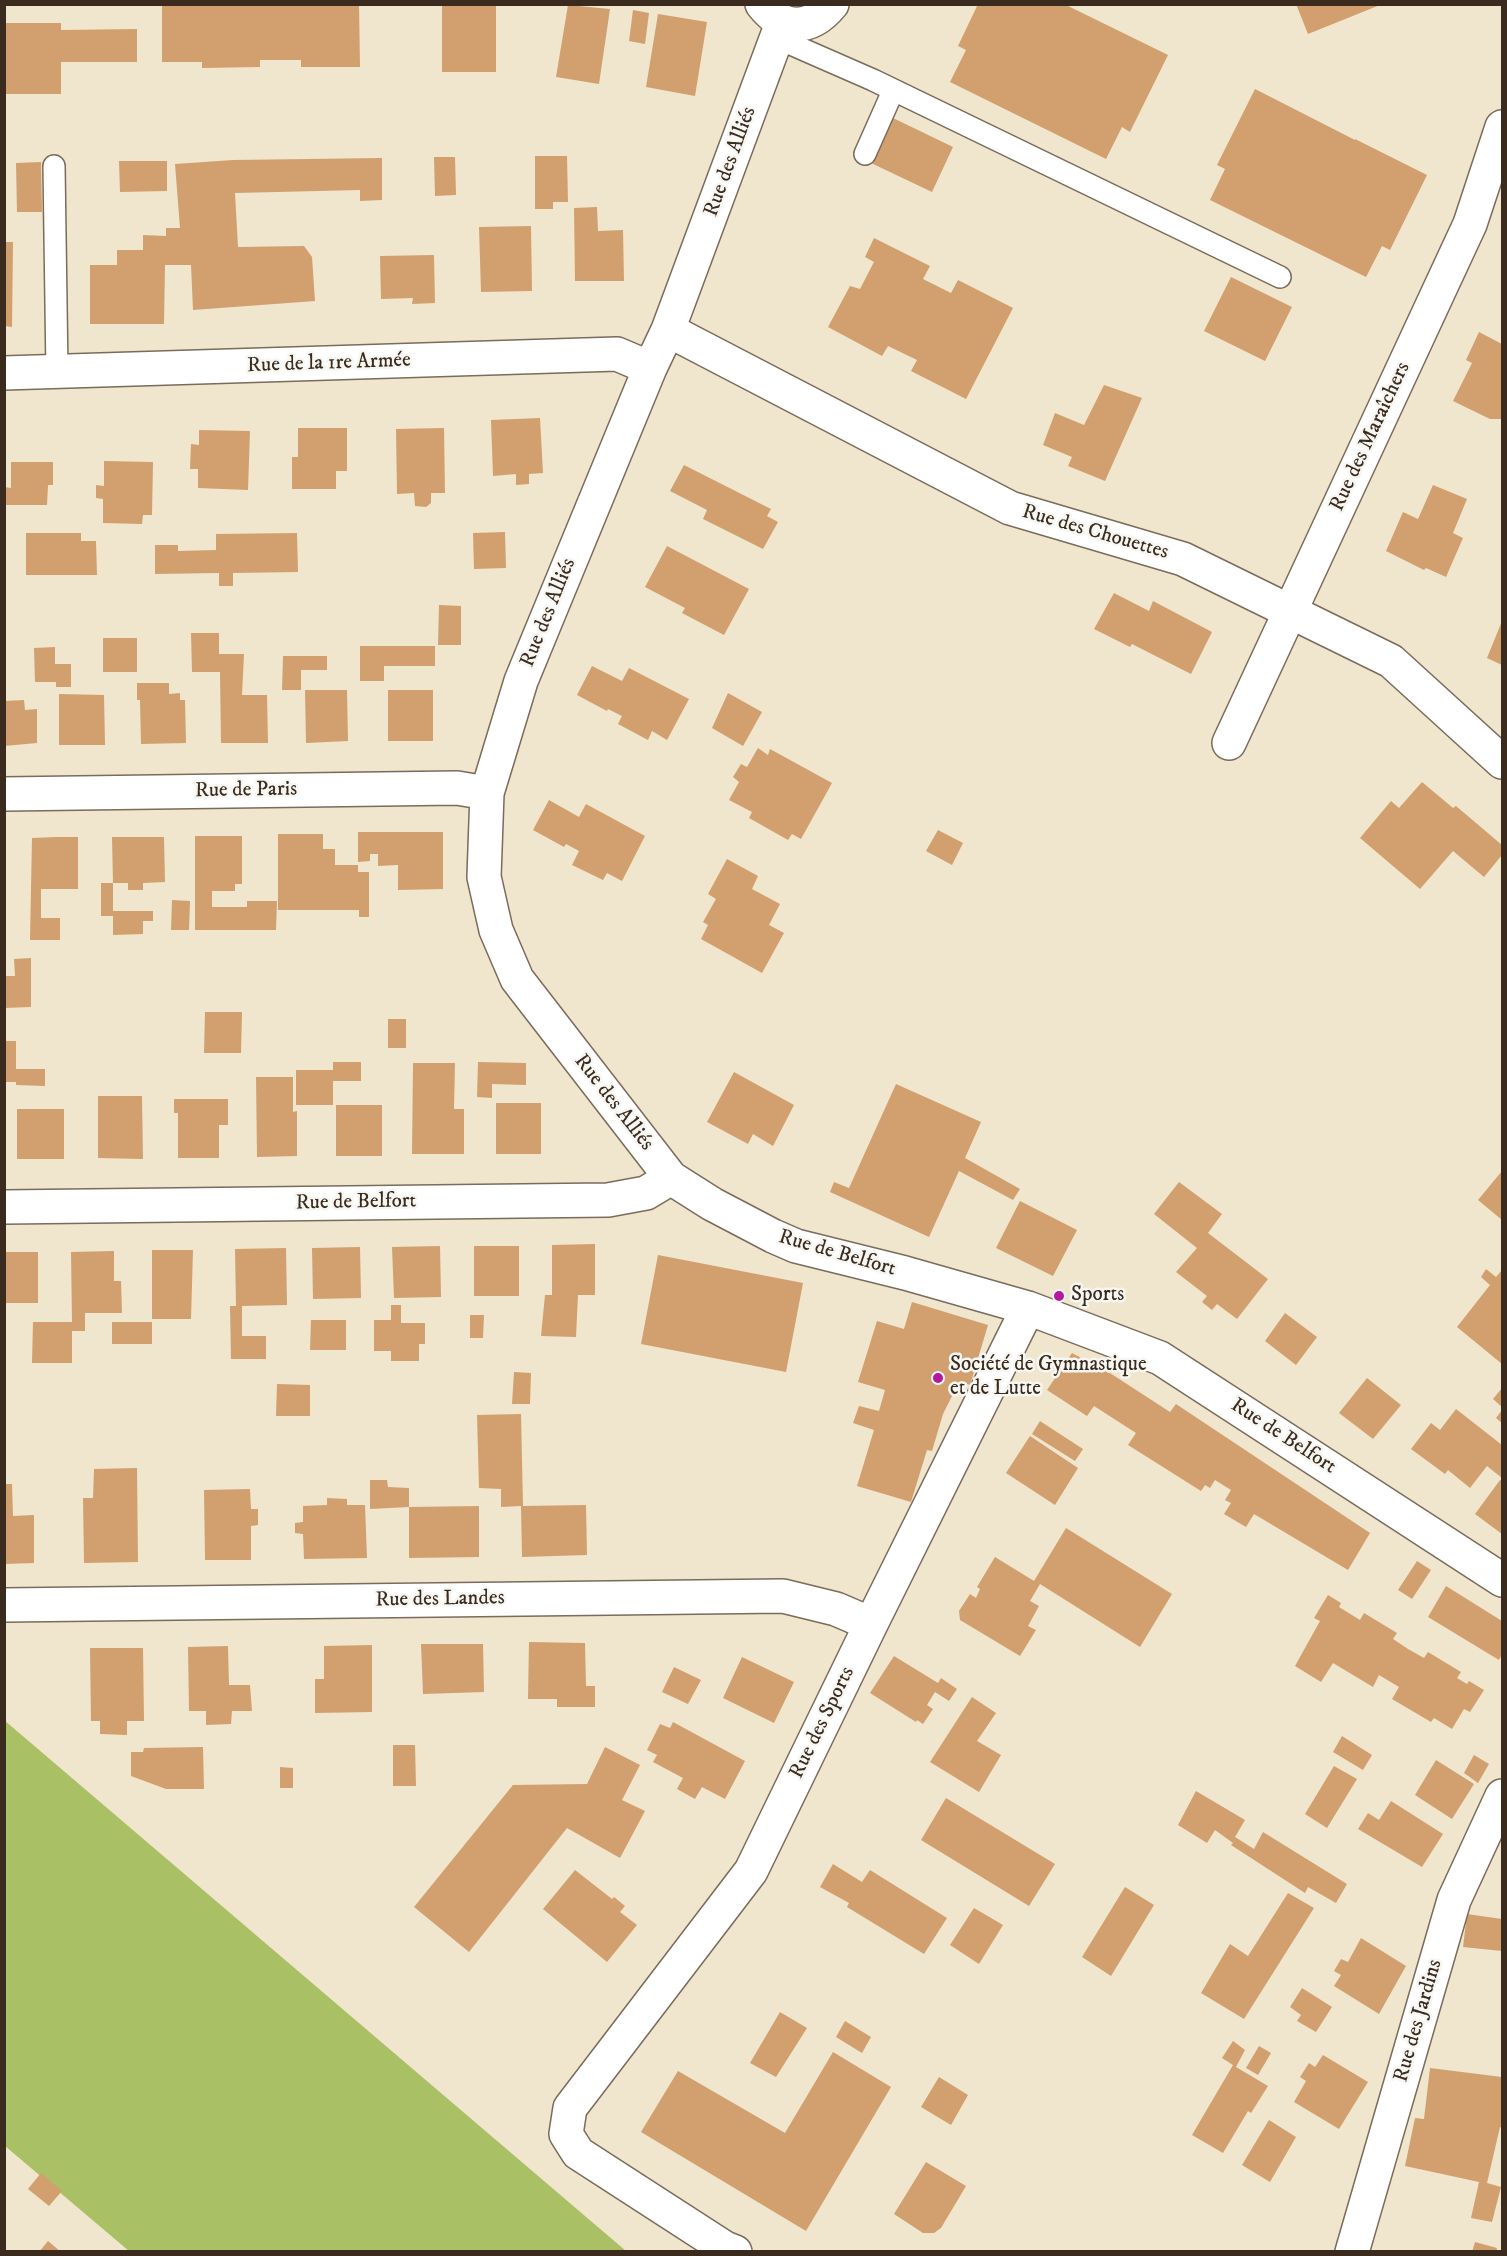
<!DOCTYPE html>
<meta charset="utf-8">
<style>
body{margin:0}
#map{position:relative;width:1507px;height:2256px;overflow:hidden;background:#f0e5cd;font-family:"IM FELL DW Pica",serif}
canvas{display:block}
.frame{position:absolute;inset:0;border:6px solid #3b2a1e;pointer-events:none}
</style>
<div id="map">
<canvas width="1507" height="2256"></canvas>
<div class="frame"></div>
</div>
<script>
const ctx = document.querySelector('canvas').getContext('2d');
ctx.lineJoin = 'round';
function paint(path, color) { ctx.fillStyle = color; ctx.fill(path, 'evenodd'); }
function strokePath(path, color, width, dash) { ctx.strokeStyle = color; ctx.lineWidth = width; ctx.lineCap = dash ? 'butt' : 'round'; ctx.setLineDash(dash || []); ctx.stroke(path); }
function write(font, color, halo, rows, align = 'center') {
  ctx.font = font + ' "IM FELL DW Pica",serif'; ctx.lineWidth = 5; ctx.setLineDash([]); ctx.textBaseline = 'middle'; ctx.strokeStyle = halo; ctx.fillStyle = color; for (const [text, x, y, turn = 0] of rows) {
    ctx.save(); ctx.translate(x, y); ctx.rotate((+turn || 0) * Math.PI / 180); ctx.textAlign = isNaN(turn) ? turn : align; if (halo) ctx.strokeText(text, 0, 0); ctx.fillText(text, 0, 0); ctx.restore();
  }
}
const green = new Path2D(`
 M 4,1720 L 626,2251 L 129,2251 L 5,2146 Z`);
const building = new Path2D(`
 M 162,4 L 359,4 L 360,67 L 301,67 L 301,60 L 260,60 L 260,67 L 202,68 L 202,62 L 162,62 Z
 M 442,4 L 496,4 L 496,72 L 442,72 Z
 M 978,4 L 1064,4 L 1168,55 L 1130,132 L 1122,127 L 1106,159 L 950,82 L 966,50 L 958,46 Z
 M 1296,4 L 1380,4 L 1380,5 L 1308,34 Z
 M 568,5 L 610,9 L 599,84 L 556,77 Z
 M 633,10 L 649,13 L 645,44 L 629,41 Z
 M 658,14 L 707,22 L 695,96 L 646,87 Z
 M 4,23 L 61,23 L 61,30 L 137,29 L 137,62 L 61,62 L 61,94 L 5,94 Z
 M 1255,89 L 1355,140 L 1355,139 L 1427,175 L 1390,250 L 1382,246 L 1366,277 L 1210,200 L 1225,169 L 1217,165 Z
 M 893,118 L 953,147 L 932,192 L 871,163 Z
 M 535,156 L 567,156 L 568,202 L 553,202 L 553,209 L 535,209 Z
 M 434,157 L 455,157 L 456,195 L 435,196 Z
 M 382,158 L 382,200 L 360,201 L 360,190 L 235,193 L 238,247 L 304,246 L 312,257 L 315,301 L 193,310 L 191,265 L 165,265 L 164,324 L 90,324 L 90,265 L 117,265 L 117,250 L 143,250 L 143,235 L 166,236 L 166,228 L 180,228 L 175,164 L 233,160 Z
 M 119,161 L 167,161 L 167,191 L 120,192 Z
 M 41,162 L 42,212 L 17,212 L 16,163 Z
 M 597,207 L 598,231 L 623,230 L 624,281 L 575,281 L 574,208 Z
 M 531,226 L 532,291 L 481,292 L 479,227 Z
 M 874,238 L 930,266 L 923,279 L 951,293 L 958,280 L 1013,308 L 966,399 L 911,371 L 917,360 L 888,346 L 882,356 L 828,327 L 850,286 L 860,289 L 874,262 L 865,257 Z
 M 5,242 L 13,242 L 12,327 L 5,326 Z
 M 434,255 L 435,303 L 412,304 L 413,298 L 381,299 L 380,256 Z
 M 1231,277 L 1292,307 L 1265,361 L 1204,331 Z
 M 1479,332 L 1502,344 L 1502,419 L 1490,419 L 1453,401 L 1472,363 L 1466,360 Z
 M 1104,385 L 1142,398 L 1105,481 L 1068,466 L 1072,457 L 1043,445 L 1055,413 L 1084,425 Z
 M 540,418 L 543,473 L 529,474 L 529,484 L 516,485 L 516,474 L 493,476 L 491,420 Z
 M 298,428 L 347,428 L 347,471 L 336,471 L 336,489 L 292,489 L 292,457 L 298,457 Z
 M 444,428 L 445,493 L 431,493 L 431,503 L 426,507 L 415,506 L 414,493 L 397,494 L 396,429 Z
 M 199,430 L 250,431 L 248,490 L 198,488 L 198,469 L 190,469 L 191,444 L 199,445 Z
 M 104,461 L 153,462 L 152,515 L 143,515 L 142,524 L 103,523 L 103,499 L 96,498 L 96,485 L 104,486 Z
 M 11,462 L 53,462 L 53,485 L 48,485 L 47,505 L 4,505 L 4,487 L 11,488 Z
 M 684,465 L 771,509 L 767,516 L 778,522 L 763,549 L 703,519 L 707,510 L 670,491 Z
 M 1433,485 L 1467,499 L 1453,533 L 1463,538 L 1446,577 L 1426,568 L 1424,570 L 1386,551 L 1403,512 L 1418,519 Z
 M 505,532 L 506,568 L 474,569 L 473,533 Z
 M 26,533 L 81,533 L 81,541 L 96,541 L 97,575 L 26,575 Z
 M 297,533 L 298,572 L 233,573 L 233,586 L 219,586 L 219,573 L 155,574 L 155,545 L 178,545 L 178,551 L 216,550 L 216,534 Z
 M 667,546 L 749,589 L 724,635 L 682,613 L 685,608 L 645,587 Z
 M 1114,593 L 1149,611 L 1153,601 L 1212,632 L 1191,674 L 1132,644 L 1130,647 L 1094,629 Z
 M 439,605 L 461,606 L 461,645 L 438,645 Z
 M 1502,621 L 1502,665 L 1487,658 Z
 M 191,633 L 219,633 L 219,654 L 244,654 L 242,695 L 267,695 L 268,743 L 221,743 L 220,672 L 192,672 Z
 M 103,638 L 137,638 L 137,672 L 103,672 Z
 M 360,646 L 435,646 L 435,666 L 384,666 L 384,681 L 360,681 Z
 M 55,647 L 55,664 L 71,664 L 71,687 L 56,687 L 56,682 L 35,682 L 34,648 Z
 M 283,656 L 327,656 L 327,670 L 301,670 L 301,690 L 282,690 Z
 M 592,666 L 622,681 L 629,668 L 689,699 L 667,740 L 652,731 L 648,740 L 618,724 L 622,716 L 608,709 L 607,711 L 577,695 Z
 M 137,683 L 169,683 L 169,694 L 180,693 L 180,700 L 185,700 L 186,743 L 141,744 L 140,700 L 137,700 Z
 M 305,690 L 347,690 L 348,741 L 306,743 Z
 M 388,690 L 433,690 L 433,741 L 388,741 Z
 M 728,693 L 762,712 L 743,746 L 712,728 Z
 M 59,694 L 104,695 L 105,745 L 59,745 Z
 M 24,700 L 25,710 L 37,709 L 37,743 L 4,746 L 4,701 Z
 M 758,748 L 768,755 L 770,749 L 832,783 L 801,839 L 792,834 L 788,840 L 749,818 L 752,812 L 729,800 L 739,782 L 733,777 L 741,764 L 747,767 Z
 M 1422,782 L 1453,808 L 1456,806 L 1502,845 L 1502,855 L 1484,877 L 1453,851 L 1420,889 L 1360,838 L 1391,801 L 1399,808 Z
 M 549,800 L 579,817 L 586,804 L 645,836 L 622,881 L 607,873 L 603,880 L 572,865 L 579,851 L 566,844 L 564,847 L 533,830 Z
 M 938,830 L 963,843 L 952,865 L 926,851 Z
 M 358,832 L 443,832 L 443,889 L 398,890 L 398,865 L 378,866 L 378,854 L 370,854 L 370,861 L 358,862 Z
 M 278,834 L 323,834 L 323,849 L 335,849 L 335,865 L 358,865 L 358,872 L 369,872 L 369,917 L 359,917 L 359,910 L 278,910 Z
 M 195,836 L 242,836 L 242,884 L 235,884 L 235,891 L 212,891 L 212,907 L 247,907 L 247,901 L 277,901 L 276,930 L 195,930 Z
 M 56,837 L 78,837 L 78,889 L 41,889 L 41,918 L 60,918 L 60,940 L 30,940 L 32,838 Z
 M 112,837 L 164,837 L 165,882 L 143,883 L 143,890 L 128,890 L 128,883 L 113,883 L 113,911 L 153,911 L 153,921 L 143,921 L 143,934 L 113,935 L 113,916 L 101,916 L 101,883 L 113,883 Z
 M 727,859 L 758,876 L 752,889 L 780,904 L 769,925 L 784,933 L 762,973 L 701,939 L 708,925 L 703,922 L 716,899 L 708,894 Z
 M 172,900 L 190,901 L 189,930 L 171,930 Z
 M 31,958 L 31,1007 L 4,1008 L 4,976 L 15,976 L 14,959 Z
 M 205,1012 L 242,1012 L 241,1053 L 204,1053 Z
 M 388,1019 L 406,1019 L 406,1048 L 388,1048 Z
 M 5,1041 L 16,1041 L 16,1069 L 45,1069 L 45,1086 L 16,1085 L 16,1082 L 5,1082 Z
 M 333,1062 L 361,1062 L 361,1081 L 333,1081 L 333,1105 L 296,1105 L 296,1070 L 333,1070 Z
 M 478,1062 L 526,1063 L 526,1085 L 492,1084 L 492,1098 L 477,1097 Z
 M 413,1063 L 455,1063 L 454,1109 L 464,1109 L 464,1154 L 412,1154 Z
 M 734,1072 L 794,1105 L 773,1146 L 753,1134 L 748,1144 L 707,1122 Z
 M 256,1077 L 293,1077 L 293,1112 L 297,1111 L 297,1156 L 257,1157 Z
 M 896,1084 L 981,1122 L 965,1158 L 1020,1189 L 1013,1200 L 959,1171 L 929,1237 L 830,1192 L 834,1182 L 849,1188 Z
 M 98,1096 L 142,1096 L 143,1159 L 98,1158 Z
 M 174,1099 L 228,1099 L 228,1125 L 219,1125 L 219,1158 L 178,1158 L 178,1113 L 174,1113 Z
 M 496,1103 L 541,1103 L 541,1154 L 496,1154 Z
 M 336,1105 L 382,1105 L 382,1156 L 336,1156 Z
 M 17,1109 L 64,1109 L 64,1159 L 17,1159 Z
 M 1502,1171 L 1502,1220 L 1478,1200 Z
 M 1179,1182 L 1222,1214 L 1208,1233 L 1268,1279 L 1237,1319 L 1217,1304 L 1212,1310 L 1202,1302 L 1207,1296 L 1176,1272 L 1197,1248 L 1154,1214 Z
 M 1020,1201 L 1077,1230 L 1053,1276 L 996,1248 Z
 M 595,1244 L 595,1295 L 578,1295 L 576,1337 L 541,1336 L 545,1295 L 552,1295 L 552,1245 Z
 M 440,1246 L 441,1297 L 394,1298 L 392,1247 Z
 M 474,1246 L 519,1246 L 519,1296 L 474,1296 Z
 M 360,1247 L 361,1298 L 313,1299 L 312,1248 Z
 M 286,1248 L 287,1305 L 242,1306 L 242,1336 L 266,1336 L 266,1359 L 231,1359 L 230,1306 L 236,1306 L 235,1249 Z
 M 152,1250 L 193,1250 L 191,1319 L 152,1319 Z
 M 114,1251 L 114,1281 L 121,1281 L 122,1313 L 85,1313 L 85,1331 L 72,1331 L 72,1363 L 32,1363 L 33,1322 L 72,1322 L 71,1252 Z
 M 4,1252 L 38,1252 L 38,1303 L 4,1303 Z
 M 658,1255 L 803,1283 L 786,1372 L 641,1344 Z
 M 1486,1269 L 1496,1277 L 1502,1270 L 1502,1364 L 1457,1327 L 1490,1285 L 1481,1277 Z
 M 912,1302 L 988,1325 L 970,1385 L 959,1382 L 943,1414 L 932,1451 L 927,1450 L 911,1502 L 857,1486 L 874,1430 L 853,1423 L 859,1406 L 879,1411 L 885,1390 L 858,1382 L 877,1321 L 904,1329 Z
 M 391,1305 L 401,1305 L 401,1323 L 425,1323 L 425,1344 L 419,1344 L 419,1361 L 391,1361 L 391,1351 L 374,1351 L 374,1320 L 391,1320 Z
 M 1285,1313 L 1317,1337 L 1296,1365 L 1265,1341 Z
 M 470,1315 L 484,1315 L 483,1338 L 470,1338 Z
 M 311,1320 L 346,1320 L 346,1350 L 310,1350 Z
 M 112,1322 L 152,1322 L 152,1344 L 112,1344 Z
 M 1072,1353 L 1113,1375 L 1170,1412 L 1176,1404 L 1370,1533 L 1348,1570 L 1254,1514 L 1246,1527 L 1224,1514 L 1231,1503 L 1225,1500 L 1231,1490 L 1215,1480 L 1210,1488 L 1205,1485 L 1201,1491 L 1128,1445 L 1136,1433 L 1094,1406 L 1087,1416 L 1047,1390 Z
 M 514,1372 L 531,1373 L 530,1404 L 512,1404 Z
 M 1367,1378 L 1401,1405 L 1373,1439 L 1339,1413 Z
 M 277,1384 L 310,1385 L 310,1416 L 276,1416 Z
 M 1502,1388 L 1502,1407 L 1493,1399 Z
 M 1456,1409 L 1502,1445 L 1502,1478 L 1487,1466 L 1470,1488 L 1448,1470 L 1445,1474 L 1411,1449 L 1431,1423 L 1440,1430 Z
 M 1502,1410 L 1502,1423 L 1496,1418 Z
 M 521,1414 L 523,1506 L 586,1505 L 587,1555 L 522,1557 L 521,1506 L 501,1507 L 501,1489 L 479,1488 L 477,1415 Z
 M 1040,1421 L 1083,1449 L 1075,1461 L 1032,1434 Z
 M 1030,1436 L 1078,1468 L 1055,1505 L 1006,1473 Z
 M 137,1468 L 138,1562 L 84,1563 L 83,1498 L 93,1498 L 94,1469 Z
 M 370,1480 L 387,1480 L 388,1487 L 409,1488 L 409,1507 L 479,1506 L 479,1557 L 409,1558 L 409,1507 L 370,1509 Z
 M 1500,1480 L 1502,1481 L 1502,1534 L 1475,1514 Z
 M 4,1484 L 12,1484 L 13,1516 L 34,1515 L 34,1563 L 4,1564 Z
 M 250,1489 L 251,1509 L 258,1509 L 258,1525 L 251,1526 L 251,1560 L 205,1560 L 204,1490 Z
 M 327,1498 L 347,1499 L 347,1505 L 365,1505 L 367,1558 L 304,1559 L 303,1534 L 295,1533 L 295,1523 L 303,1522 L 303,1506 L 327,1505 Z
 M 1066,1528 L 1172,1594 L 1140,1647 L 1040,1584 L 1030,1601 L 1039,1606 L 1028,1626 L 1036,1630 L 1020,1656 L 960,1620 L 959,1611 L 970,1594 L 976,1598 L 980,1589 L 977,1587 L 995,1557 L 1034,1581 Z
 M 1417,1561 L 1431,1570 L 1412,1599 L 1398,1590 Z
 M 1446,1586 L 1502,1621 L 1502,1654 L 1499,1660 L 1428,1617 Z
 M 1328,1595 L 1341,1603 L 1339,1607 L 1360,1620 L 1364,1613 L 1397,1633 L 1393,1639 L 1408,1649 L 1424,1658 L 1428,1652 L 1461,1672 L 1457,1678 L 1467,1684 L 1469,1681 L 1484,1690 L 1470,1712 L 1464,1709 L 1452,1729 L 1434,1718 L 1431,1722 L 1392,1699 L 1399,1687 L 1379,1675 L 1373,1687 L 1333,1663 L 1321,1682 L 1295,1666 L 1320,1621 L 1314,1618 Z
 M 529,1642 L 585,1643 L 586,1686 L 595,1686 L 595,1707 L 557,1707 L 557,1699 L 528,1699 Z
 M 421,1644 L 483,1644 L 484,1692 L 423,1694 Z
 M 372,1645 L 372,1712 L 315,1713 L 315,1679 L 324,1679 L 324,1646 Z
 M 228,1646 L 229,1685 L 250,1685 L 252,1711 L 232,1711 L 231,1724 L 206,1725 L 206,1711 L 189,1711 L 188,1647 Z
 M 90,1648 L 143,1648 L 144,1721 L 127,1721 L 127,1735 L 100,1734 L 100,1721 L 91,1721 Z
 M 894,1656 L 938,1683 L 941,1678 L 957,1689 L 949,1701 L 935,1692 L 927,1705 L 933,1709 L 923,1724 L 917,1720 L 916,1722 L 870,1693 Z
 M 742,1657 L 794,1682 L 774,1723 L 723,1698 Z
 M 674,1667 L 701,1680 L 688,1704 L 662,1692 Z
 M 972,1697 L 996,1713 L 977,1741 L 1001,1755 L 979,1792 L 930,1762 Z
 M 673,1722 L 745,1761 L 725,1799 L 702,1787 L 695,1799 L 677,1789 L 683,1778 L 653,1762 L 657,1755 L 647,1750 L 660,1724 L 670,1728 Z
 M 1342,1736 L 1372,1755 L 1363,1770 L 1333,1752 Z
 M 393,1745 L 415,1745 L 416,1786 L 393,1786 Z
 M 203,1747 L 204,1789 L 166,1789 L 131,1776 L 131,1752 L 143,1752 L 144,1748 Z
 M 605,1747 L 640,1765 L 622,1800 L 645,1811 L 620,1858 L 567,1828 L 469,1952 L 414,1907 L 513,1785 L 587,1784 Z
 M 1474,1755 L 1489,1764 L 1478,1783 L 1464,1773 Z
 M 1436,1760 L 1474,1784 L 1452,1819 L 1415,1795 Z
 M 1334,1766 L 1357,1779 L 1327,1828 L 1305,1814 Z
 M 280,1767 L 293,1768 L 293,1788 L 280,1788 Z
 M 1196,1791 L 1245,1820 L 1235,1837 L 1254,1849 L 1263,1832 L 1347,1884 L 1336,1903 L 1308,1887 L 1305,1893 L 1231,1845 L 1233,1843 L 1215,1830 L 1207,1843 L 1178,1825 Z
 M 946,1798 L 1055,1864 L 1029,1906 L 921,1840 Z
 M 1391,1801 L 1443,1834 L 1422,1867 L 1358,1829 L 1368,1813 L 1379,1820 Z
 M 833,1864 L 862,1882 L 870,1870 L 947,1918 L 924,1954 L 847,1907 L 849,1903 L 820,1887 Z
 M 575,1870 L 612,1899 L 614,1897 L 625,1906 L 620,1912 L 637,1925 L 607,1962 L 543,1909 Z
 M 1125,1887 L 1154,1905 L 1111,1976 L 1082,1957 Z
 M 1288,1893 L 1314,1908 L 1244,2019 L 1201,1993 L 1230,1944 L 1248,1956 Z
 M 974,1908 L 1003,1925 L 979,1964 L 950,1945 Z
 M 1467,1914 L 1502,1919 L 1502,1951 L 1463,1947 Z
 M 1361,1938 L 1406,1966 L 1379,2014 L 1334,1986 L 1341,1975 L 1334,1971 L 1341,1959 L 1348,1962 Z
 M 1302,1988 L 1332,2007 L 1316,2032 L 1297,2021 L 1301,2015 L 1290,2007 Z
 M 780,2012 L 807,2028 L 776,2077 L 750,2063 Z
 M 845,2021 L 871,2037 L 862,2053 L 836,2037 Z
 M 1233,2041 L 1245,2050 L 1236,2067 L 1268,2086 L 1251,2113 L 1248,2111 L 1223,2153 L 1192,2135 L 1233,2065 L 1222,2058 Z
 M 1259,2046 L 1271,2053 L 1258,2075 L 1246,2068 Z
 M 833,2052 L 891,2087 L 806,2231 L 641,2132 L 678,2071 L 785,2133 Z
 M 1323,2055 L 1368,2082 L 1339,2129 L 1294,2102 L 1306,2081 L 1300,2077 L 1309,2063 L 1315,2067 Z
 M 1430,2068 L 1502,2077 L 1502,2128 L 1500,2127 L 1487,2183 L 1501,2187 L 1492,2222 L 1471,2218 L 1479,2182 L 1405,2166 L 1415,2118 L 1424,2119 Z
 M 939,2077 L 968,2095 L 951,2125 L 921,2107 Z
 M 1269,2120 L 1296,2137 L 1270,2182 L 1242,2165 Z
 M 926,2162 L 966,2186 L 941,2228 L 934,2233 L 923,2233 L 894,2214 Z
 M 41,2173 L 62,2191 L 49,2206 L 28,2189 Z
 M 48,2241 L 61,2252 L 39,2252 Z
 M 1475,2242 L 1497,2248 L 1496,2252 L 1472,2252 Z`);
const service = new Path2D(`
 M 777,38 L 873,80 L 1280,277
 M 865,154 L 893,91
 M 54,166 L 57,373`);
const minor = new Path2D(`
 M 762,4 C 783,31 810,31 832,4
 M 782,23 L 668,330 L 650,368 L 521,681 L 487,793 L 484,877 L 496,930 L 517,979 L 671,1178 L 712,1204 L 773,1236 L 796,1246 L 905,1273 L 1028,1308 L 1160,1358 L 1502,1580
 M 668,330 L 1010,508 L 1183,559 L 1391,661 L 1502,762
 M 4,373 L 617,354 L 650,368
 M 1229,743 L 1470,224 L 1502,127
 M 4,794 L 457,788 L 487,793
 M 4,1207 L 608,1200 L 646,1193 L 671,1178
 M 4,1605 L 783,1596 L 836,1609 L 871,1624
 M 735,2252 L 725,2248 L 578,2153 L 566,2134 L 570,2108 L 751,1871 L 871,1624 L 1028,1308
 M 1352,2252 L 1454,1900 L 1502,1796`);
const markers = [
 [1059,1296,6,"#b5179e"],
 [938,1378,6,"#b5179e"]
];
const streetNames = [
 ["Rue des Alliés",731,162,-70],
 ["Rue de la 1re Armée",329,364,-2],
 ["Rue des Maraîchers",1371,437,-65],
 ["Rue des Chouettes",1095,533,16],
 ["Rue des Alliés",549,613,-68],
 ["Rue de Paris",246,791,-1],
 ["Rue des Alliés",613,1103,52],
 ["Rue de Belfort",356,1203,-1],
 ["Rue de Belfort",837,1254,16],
 ["Rue de Belfort",1283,1437,33],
 ["Rue des Landes",440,1600,-1],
 ["Rue des Sports",823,1723,-64],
 ["Rue des Jardins",1419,2021,-74]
];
const poiNames = [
 ["Sports",1071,1296],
 ["Société de Gymnastique",950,1366],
 ["et de Lutte",950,1390]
];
paint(green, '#aac065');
paint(building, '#d1a06e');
strokePath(service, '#7a6b5b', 24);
strokePath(minor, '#7a6b5b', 36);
strokePath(service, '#fff', 21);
strokePath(minor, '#fff', 33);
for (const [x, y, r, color] of markers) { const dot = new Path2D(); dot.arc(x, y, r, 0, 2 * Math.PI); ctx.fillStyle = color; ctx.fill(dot); strokePath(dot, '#f6f6f2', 2); }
write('21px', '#3b2a1e', '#f6f6f2', streetNames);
write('21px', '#3b2a1e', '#f6f6f2', poiNames, 'left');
</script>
